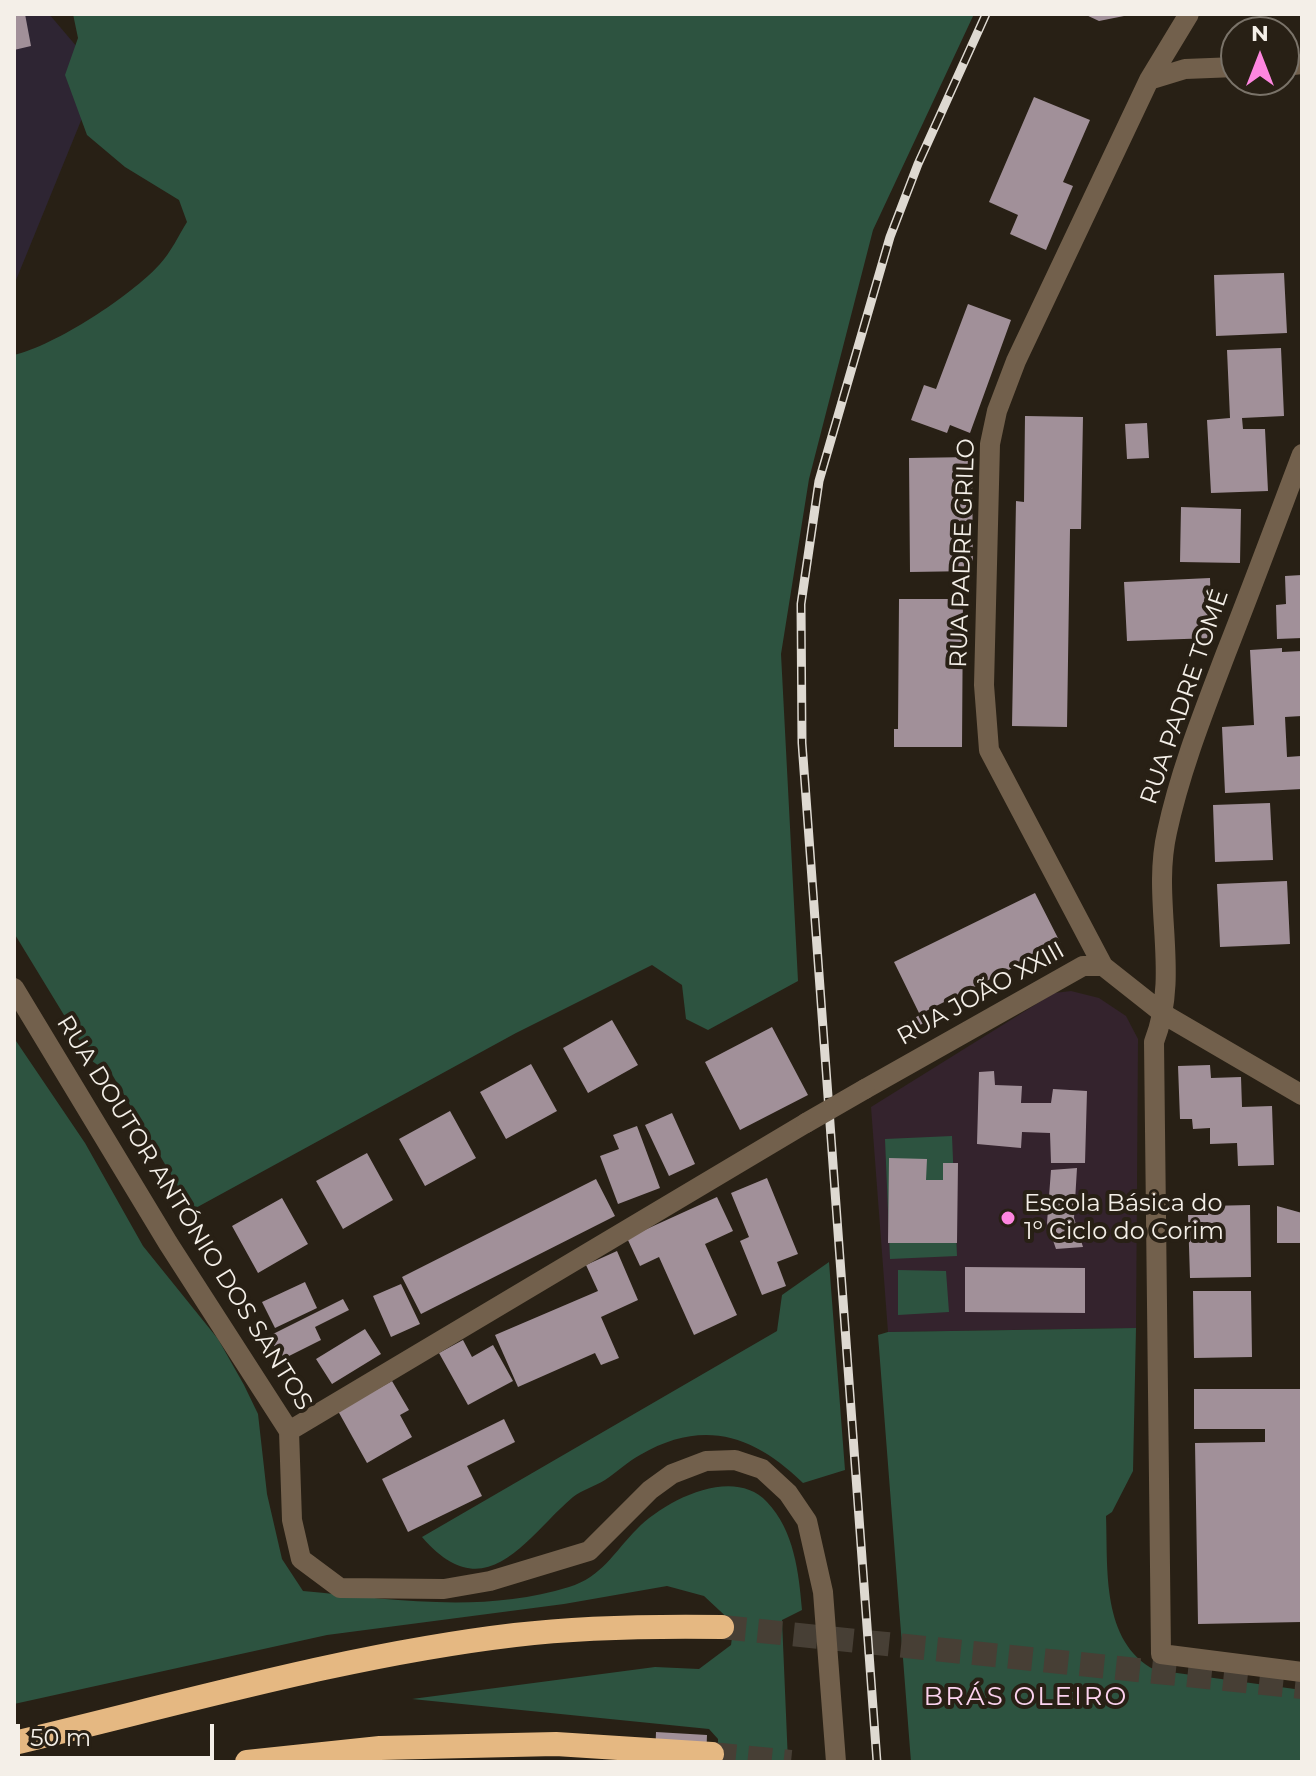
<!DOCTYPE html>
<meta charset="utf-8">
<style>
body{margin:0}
#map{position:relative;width:1316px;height:1776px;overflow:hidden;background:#282015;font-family:Montserrat,sans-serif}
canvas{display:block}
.frame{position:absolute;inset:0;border:16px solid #f4efe8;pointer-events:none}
.north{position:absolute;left:1220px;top:16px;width:80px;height:80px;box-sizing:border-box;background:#282015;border:2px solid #7a7369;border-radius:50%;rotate:0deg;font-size:22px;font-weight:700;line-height:32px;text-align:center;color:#f4efe8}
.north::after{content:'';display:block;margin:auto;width:28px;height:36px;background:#fe86e0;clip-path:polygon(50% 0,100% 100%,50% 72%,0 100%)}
.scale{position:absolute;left:16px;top:1724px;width:198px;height:36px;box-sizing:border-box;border:4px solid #f4efe8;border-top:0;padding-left:10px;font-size:24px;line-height:28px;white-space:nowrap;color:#f4efe8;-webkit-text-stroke:6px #282015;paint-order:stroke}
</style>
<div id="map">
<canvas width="1316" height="1776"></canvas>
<div class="frame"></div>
<div class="north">N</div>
<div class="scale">50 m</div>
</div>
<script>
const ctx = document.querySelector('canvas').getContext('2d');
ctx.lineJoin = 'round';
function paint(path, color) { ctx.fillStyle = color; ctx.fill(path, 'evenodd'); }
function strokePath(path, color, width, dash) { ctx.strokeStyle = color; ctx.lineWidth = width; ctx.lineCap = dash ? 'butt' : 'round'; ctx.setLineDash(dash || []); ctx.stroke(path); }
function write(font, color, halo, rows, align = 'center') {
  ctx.font = font + ' Montserrat,sans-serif'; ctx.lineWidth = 8; ctx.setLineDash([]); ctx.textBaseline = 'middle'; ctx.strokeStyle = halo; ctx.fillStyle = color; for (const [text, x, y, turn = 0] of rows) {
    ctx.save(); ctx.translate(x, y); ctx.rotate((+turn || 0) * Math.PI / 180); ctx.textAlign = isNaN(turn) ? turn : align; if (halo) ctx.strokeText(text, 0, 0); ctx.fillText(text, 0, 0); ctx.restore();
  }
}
const industrial = new Path2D(`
 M 14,14 L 49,14 L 100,74 L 14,285 Z`);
const education = new Path2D(`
 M 1071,991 L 1099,998 L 1126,1016 L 1138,1039 L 1136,1328 L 888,1332 L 871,1107 L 1054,993 Z`);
const green = new Path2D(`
 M 73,14 L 974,14 L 873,230 L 809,479 L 781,654 L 798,981 L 708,1030 L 686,1019 L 682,985 L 652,965 L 516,1033 L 192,1210 L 113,1076 L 92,1061 L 14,933 L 14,355 C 56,345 131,296 160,264 C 171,252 179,235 187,222 L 179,200 L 125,167 L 87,135 L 65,75 L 78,38 Z
 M 14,1038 L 85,1143 L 143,1246 L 218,1339 L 244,1385 L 258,1414 L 267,1494 L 282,1559 L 303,1591 C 391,1599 482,1614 569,1587 C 602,1577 614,1552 637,1529 C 664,1501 733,1465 767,1502 C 794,1530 799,1573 802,1610 L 782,1620 L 788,1762 L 718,1762 L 718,1739 L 709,1729 L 412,1699 L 655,1667 L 699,1669 L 731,1645 L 734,1624 L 704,1596 L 667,1586 L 564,1604 L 327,1635 L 14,1704 Z
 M 952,1136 L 957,1256 L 890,1259 L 885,1139 Z
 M 829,1262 L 845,1470 L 803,1483 C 754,1435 703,1418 640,1455 C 627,1462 617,1472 605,1480 C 595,1486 582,1490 573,1497 C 525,1538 486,1611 422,1537 L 777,1331 L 782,1295 Z
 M 898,1270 L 946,1271 L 949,1312 L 898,1315 Z
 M 1136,1328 L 1133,1471 L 1112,1512 L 1106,1516 C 1108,1569 1101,1642 1155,1670 L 1302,1690 L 1302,1762 L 911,1762 L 878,1335 L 888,1332 Z`);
const building = new Path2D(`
 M 25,14 L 31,46 L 14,50 L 14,16 Z
 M 1084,14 L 1128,14 L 1129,15 L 1099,21 Z
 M 1034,97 L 1090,120 L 1063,182 L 1073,186 L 1046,250 L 1010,234 L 1018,215 L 989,202 Z
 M 1284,273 L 1287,333 L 1216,336 L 1214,275 Z
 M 968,304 L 1011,320 L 970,433 L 950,425 L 947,433 L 911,420 L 924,385 L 936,389 Z
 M 1281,348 L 1284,416 L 1242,418 L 1243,429 L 1265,429 L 1268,491 L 1211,493 L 1207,420 L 1230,418 L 1227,350 Z
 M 1025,416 L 1083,417 L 1081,529 L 1070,529 L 1067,727 L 1012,726 L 1016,501 L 1024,502 Z
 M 1147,423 L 1149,458 L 1127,459 L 1125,424 Z
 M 972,457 L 973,571 L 910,572 L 909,458 Z
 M 1181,507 L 1241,509 L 1240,563 L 1180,562 Z
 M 1302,575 L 1302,638 L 1277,639 L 1276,605 L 1286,604 L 1285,576 Z
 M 1210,578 L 1212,638 L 1127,641 L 1124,582 Z
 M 899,599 L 963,599 L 962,747 L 894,747 L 894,729 L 898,729 Z
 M 1282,648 L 1282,652 L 1302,651 L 1302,716 L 1285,717 L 1287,757 L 1301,756 L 1302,789 L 1225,793 L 1222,727 L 1254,725 L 1250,650 Z
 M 1270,803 L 1273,860 L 1215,862 L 1213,805 Z
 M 1287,881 L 1290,944 L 1220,947 L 1217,884 Z
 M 1035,893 L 1061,944 L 926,1011 L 930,1020 L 910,1030 L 906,1022 L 920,1015 L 894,962 Z
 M 612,1020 L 638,1065 L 588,1093 L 563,1048 Z
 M 772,1027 L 808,1095 L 740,1130 L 705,1062 Z
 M 531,1064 L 557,1111 L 506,1139 L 480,1092 Z
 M 1210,1065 L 1211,1078 L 1241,1077 L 1242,1107 L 1272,1106 L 1274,1165 L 1238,1166 L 1237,1143 L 1210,1144 L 1210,1128 L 1193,1129 L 1192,1119 L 1180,1119 L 1178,1066 Z
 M 994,1071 L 995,1085 L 1022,1086 L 1021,1103 L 1051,1103 L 1053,1089 L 1087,1091 L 1085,1163 L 1051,1163 L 1050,1133 L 1022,1132 L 1021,1148 L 977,1144 L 979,1072 Z
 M 450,1111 L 476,1158 L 425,1186 L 399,1139 Z
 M 672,1113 L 695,1164 L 669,1176 L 645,1125 Z
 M 637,1126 L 660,1188 L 618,1204 L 600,1156 L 619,1149 L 613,1135 Z
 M 367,1153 L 393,1200 L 343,1229 L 316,1181 Z
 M 889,1158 L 927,1159 L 926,1180 L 943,1180 L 943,1163 L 958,1163 L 957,1243 L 888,1243 Z
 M 1077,1168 L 1074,1218 L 1083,1247 L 1056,1249 L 1047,1223 L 1051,1170 Z
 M 767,1178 L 798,1254 L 777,1262 L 786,1286 L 762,1295 L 740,1241 L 749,1237 L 731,1193 Z
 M 596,1179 L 615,1216 L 421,1314 L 402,1277 Z
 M 717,1197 L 733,1231 L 705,1244 L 737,1315 L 694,1335 L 659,1257 L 640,1266 L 627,1238 Z
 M 282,1198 L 308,1244 L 258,1273 L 232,1226 Z
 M 1250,1205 L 1251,1277 L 1190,1278 L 1188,1215 L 1208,1215 L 1208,1206 Z
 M 1277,1206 L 1302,1213 L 1302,1243 L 1277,1243 Z
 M 617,1251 L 638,1300 L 601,1317 L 619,1358 L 601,1365 L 595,1353 L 518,1387 L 495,1335 L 598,1291 L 586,1265 Z
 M 965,1267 L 1085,1268 L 1085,1313 L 965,1312 Z
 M 305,1282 L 317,1308 L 275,1328 L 262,1302 Z
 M 401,1284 L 420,1324 L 391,1337 L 373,1296 Z
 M 1193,1291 L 1251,1291 L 1252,1357 L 1194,1358 Z
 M 343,1299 L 349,1310 L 315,1327 L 321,1340 L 281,1360 L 269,1336 Z
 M 365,1329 L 381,1354 L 332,1384 L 316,1359 Z
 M 463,1340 L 472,1357 L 493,1345 L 513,1381 L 468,1405 L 439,1353 Z
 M 392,1381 L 409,1410 L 400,1415 L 412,1437 L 367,1463 L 338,1411 Z
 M 1194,1389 L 1301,1389 L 1302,1622 L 1198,1624 L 1195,1443 L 1265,1442 L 1265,1429 L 1194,1429 Z
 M 504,1419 L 515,1442 L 467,1466 L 482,1496 L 408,1532 L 382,1479 Z
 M 656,1732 L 707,1735 L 706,1761 L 655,1759 Z`);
const highwayTunnel = new Path2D(`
 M 722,1627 L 1302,1687
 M 712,1754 L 791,1762`);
const minor = new Path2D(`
 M 1284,66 L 1302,64
 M 1149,80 L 1185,69 L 1236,67
 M 1302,454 C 1277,520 1252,587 1226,653 C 1204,711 1180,771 1167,832 C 1151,902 1181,973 1154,1042 L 1161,1654 L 1302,1672
 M 1103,966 L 989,750 L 984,685 L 990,444 L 997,411 L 1016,361 L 1149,80 L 1189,14
 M 14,988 L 168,1243 L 289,1431 L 292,1520 L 301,1559 L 340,1588 L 444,1589 L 490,1581 L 589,1551 L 650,1490 L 672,1474 L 706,1461 L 735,1460 L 762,1469 L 788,1493 L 807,1521 L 823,1592 L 836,1762
 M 865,1089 L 1083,966 L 1103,966 L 1165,1015 L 1302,1095
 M 289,1431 L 806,1123`);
const highway = new Path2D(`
 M 14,1743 C 179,1704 346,1655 515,1635 C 584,1627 652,1626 722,1627
 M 247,1762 L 380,1748 L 556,1744 L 712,1754`);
const rail = new Path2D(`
 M 877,1762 L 802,743 L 801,604 L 819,481 L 890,237 L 918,164 L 986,14`);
const minorBridge = new Path2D(`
 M 806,1123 L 865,1089`);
const markers = [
 [1008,1218,8,"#fe86e0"]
];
const streetNames = [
 ["RUA PADRE GRILO",963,553,-88],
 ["RUA PADRE TOMÉ",1185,697,-71],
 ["RUA JOÃO XXIII",981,994,-29],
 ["RUA DOUTOR ANTÓNIO DOS SANTOS",184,1213,58]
];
const poiNames = [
 ["Escola Básica do",1024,1204],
 ["1º Ciclo do Corim",1024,1232]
];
const neighbourhoodNames = [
 ["BRÁS OLEIRO",1026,1697]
];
paint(industrial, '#2e2533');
paint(education, '#34232d');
paint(green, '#2d5340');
paint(building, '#a19099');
strokePath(highwayTunnel, '#473f35', 24, [24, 12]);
strokePath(minor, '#72604c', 20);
strokePath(highway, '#e5b882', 24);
strokePath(rail, '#ded9d1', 9);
strokePath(rail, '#282015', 6, [18]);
strokePath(minorBridge, '#72604c', 20);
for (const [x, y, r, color] of markers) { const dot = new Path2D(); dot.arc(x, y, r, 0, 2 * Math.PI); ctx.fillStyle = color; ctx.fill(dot); strokePath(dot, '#282015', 3); }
write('24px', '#f4efe8', '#282015', streetNames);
write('24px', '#f4efe8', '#282015', poiNames, 'left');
ctx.letterSpacing = '2px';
write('26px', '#fcd2ef', '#282015', neighbourhoodNames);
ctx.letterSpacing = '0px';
</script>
